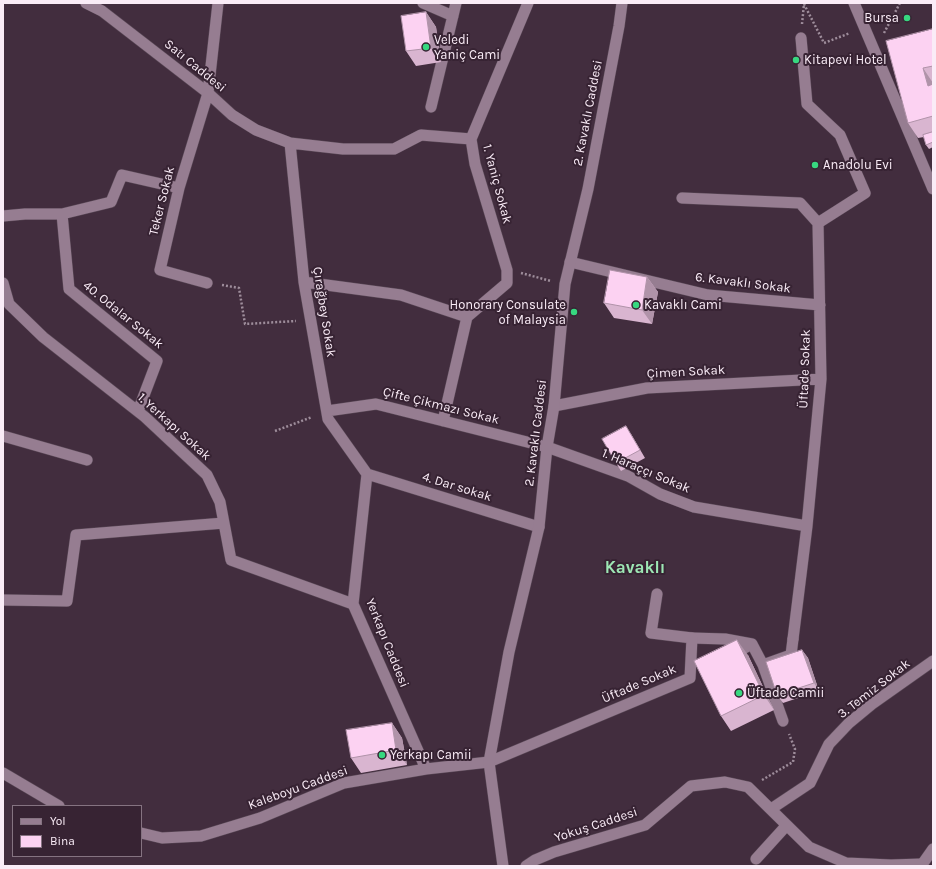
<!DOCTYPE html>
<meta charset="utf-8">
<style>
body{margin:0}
#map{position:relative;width:936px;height:869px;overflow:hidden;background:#422d3e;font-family:Karla,sans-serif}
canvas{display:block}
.frame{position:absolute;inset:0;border:4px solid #faecf7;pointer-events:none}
.legend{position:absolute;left:12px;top:805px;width:130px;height:52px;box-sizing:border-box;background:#372333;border:1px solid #857381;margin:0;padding:5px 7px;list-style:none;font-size:12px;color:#faecf7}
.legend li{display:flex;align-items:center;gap:8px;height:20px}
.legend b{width:20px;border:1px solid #857381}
</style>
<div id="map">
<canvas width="936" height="869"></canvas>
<div class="frame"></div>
<ul class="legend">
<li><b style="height:5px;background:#967d91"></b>Yol</li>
<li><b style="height:11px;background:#fcd2f2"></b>Bina</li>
</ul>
</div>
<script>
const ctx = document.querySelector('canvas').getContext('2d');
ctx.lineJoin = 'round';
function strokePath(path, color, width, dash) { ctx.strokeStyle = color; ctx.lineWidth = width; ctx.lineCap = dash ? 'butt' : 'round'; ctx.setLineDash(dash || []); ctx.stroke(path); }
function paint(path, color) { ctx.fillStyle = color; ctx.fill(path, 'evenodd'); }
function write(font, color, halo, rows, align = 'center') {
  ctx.font = font + ' Karla,sans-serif'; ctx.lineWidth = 4; ctx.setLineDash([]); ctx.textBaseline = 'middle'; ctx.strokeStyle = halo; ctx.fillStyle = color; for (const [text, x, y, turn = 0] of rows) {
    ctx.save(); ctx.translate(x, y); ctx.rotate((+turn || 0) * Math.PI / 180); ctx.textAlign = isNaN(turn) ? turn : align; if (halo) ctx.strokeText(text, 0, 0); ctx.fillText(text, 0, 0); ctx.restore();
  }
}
const path = new Path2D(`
 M 802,24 L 804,4 L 824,43 L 850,33
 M 884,33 L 900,3
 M 521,273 L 551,281
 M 222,285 L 239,288 L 245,324 L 296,321
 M 275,431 L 312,417
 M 762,780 L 793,762 L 795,749 L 789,734`);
const pedestrian = new Path2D(`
 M 692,638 L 725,639 L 752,644
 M 730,656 L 752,644 L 763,665
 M 783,721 L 763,665 L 791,655 L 793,639`);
const minor = new Path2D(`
 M 86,3 L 102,11 L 208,93 L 232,115 L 256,130 L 290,143 L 343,149 L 394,149 L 421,135 L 471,139
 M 423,3 L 453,16
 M 801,38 L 807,104 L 840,135 L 865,193 L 818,223
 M 431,107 L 456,3
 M 290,143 L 304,282 L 328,419 L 367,474
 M 682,198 L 800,203 L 818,223
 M 62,214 L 69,289 L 157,361 L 138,411
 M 3,216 L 25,214 L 62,214 L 111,202 L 122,175 L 179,188
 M 570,262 L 708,295 L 820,305
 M 304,282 L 401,295 L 467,317 L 507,283 L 507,270 L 475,164 L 471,139 L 528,3
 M 3,283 L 9,304 L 43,337 L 145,417 L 207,475 L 220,502 L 231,560 L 353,604
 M 207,283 L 160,270 L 179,188 L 208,93 L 218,3
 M 554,406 L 647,388 L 821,379
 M 327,411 L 376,404 L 547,447 L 628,476 L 660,494 L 694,507 L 807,526
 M 443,421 L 467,317
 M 3,436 L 87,460
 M 367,474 L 353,604 L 426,769
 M 367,474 L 539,527
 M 3,600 L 67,601 L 76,535 L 224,523
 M 793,639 L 807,526 L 821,379 L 818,223
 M 3,773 L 59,806
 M 771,809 L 810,783 L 829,744 L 849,723 L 872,704 L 933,661
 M 141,833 L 162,838 L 201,836 L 260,818 L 344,783 L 426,769 L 489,762 L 690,678 L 692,638 L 651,633 L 657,594
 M 756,859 L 786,826
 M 526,866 L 535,860 L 554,852 L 645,825 L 691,786 L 725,782 L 748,787 L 809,847 L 846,863 L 891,865 L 922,864`);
const tertiary = new Path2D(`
 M 503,866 L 489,762 L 509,652 L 539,527 L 547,447 L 554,406 L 565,284 L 588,189 L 619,26 L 622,3`);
const secondary = new Path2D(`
 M 854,3 L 933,189
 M 921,866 L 933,849`);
const wall = new Path2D(`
 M 426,12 L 436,27 L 441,62 L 416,66 L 406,51 Z
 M 933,29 L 933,147 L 929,149 L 926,145 L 924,137 L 918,138 L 908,123 Z
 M 647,277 L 658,292 L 652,324 L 614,318 L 604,303 Z
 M 631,434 L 645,458 L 621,471 L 616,463 Z
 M 802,650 L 808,658 L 819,691 L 783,703 L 777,695 Z
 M 748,655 L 774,710 L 731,731 L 721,716 Z
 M 392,723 L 402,738 L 407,765 L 361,773 L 351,758 Z`);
const shadedWall = new Path2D(`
 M 426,12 L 436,27 L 441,62 L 431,48 Z
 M 923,68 L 933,83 L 933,93 L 928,86 Z
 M 647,277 L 658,292 L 652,324 L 642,310 Z
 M 737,640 L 748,655 L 774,710 L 764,695 Z
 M 802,650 L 808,658 L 819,691 L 814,683 Z
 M 392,723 L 402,738 L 407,765 L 396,750 Z`);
const building = new Path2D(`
 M 426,12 L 431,48 L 406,51 L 401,16 Z
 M 933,29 L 933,66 L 923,68 L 928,86 L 933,84 L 933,116 L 908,123 L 886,41 Z
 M 933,132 L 933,142 L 926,145 L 923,135 Z
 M 610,270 L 647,277 L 642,310 L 604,303 Z
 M 626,426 L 640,450 L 616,463 L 602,439 Z
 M 737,640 L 764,695 L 721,716 L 694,661 Z
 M 802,650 L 814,683 L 777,695 L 766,662 Z
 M 392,723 L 396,750 L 351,758 L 346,730 Z`);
const markers = [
 [907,18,4,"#37d880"],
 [426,47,4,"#37d880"],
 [796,60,4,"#37d880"],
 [815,165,4,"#37d880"],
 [636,305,4,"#37d880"],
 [574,312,4,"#37d880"],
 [739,693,4,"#37d880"],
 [382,755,4,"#37d880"]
];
const poiNames = [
 ["Bursa",899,18,"right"],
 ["Veledi",434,40],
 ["Yaniç Cami",434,55],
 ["Kitapevi Hotel",804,60],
 ["Anadolu Evi",823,165],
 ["Honorary Consulate",566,305,"right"],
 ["of Malaysia",566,320,"right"],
 ["Kavaklı Cami",644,305],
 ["Üftade Camii",747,693],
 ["Yerkapı Camii",390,755]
];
const streetNames = [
 ["Satı Caddesi",195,66,39],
 ["2. Kavaklı Caddesi",588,113,-79],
 ["1. Yaniç Sokak",497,184,75],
 ["Teker Sokak",162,201,-76],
 ["6. Kavaklı Sokak",743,283,7],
 ["Çırağbey Sokak",324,312,81],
 ["40. Odalar Sokak",123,315,39],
 ["Üftade Sokak",805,369,-88],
 ["Çimen Sokak",686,372,-3],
 ["Çifte Çikmazı Sokak",441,406,14],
 ["1. Yerkapı Sokak",174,427,42],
 ["2. Kavaklı Caddesi",536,433,-83],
 ["1. Haraççı Sokak",646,471,23],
 ["4. Dar sokak",457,487,17],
 ["Yerkapı Caddesi",387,643,68],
 ["Üftade Sokak",639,684,-23],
 ["3. Temiz Sokak",874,689,-38],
 ["Kaleboyu Caddesi",298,788,-20],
 ["Yokuş Caddesi",596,825,-18]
];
const districtNames = [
 ["Kavaklı",635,568]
];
strokePath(pedestrian, '#5a4957', 12);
strokePath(minor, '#5a4957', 12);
strokePath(tertiary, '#5a4957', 12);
strokePath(secondary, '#5a4957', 12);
strokePath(path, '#9e8d9b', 2.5, [2, 2]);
strokePath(pedestrian, '#967d91', 11);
strokePath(minor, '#967d91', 11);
strokePath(tertiary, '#967d91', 11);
strokePath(secondary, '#967d91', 11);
paint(wall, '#d9b5d0');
paint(shadedWall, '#b093a9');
paint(building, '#fcd2f2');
strokePath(building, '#b093a9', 1);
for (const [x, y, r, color] of markers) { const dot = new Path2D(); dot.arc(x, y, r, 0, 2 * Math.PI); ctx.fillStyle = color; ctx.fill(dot); strokePath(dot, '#372333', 1.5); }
write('13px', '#faecf7', '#372333', poiNames, 'left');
write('13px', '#faecf7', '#372333', streetNames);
write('bold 17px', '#9de6b4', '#372333', districtNames);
</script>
